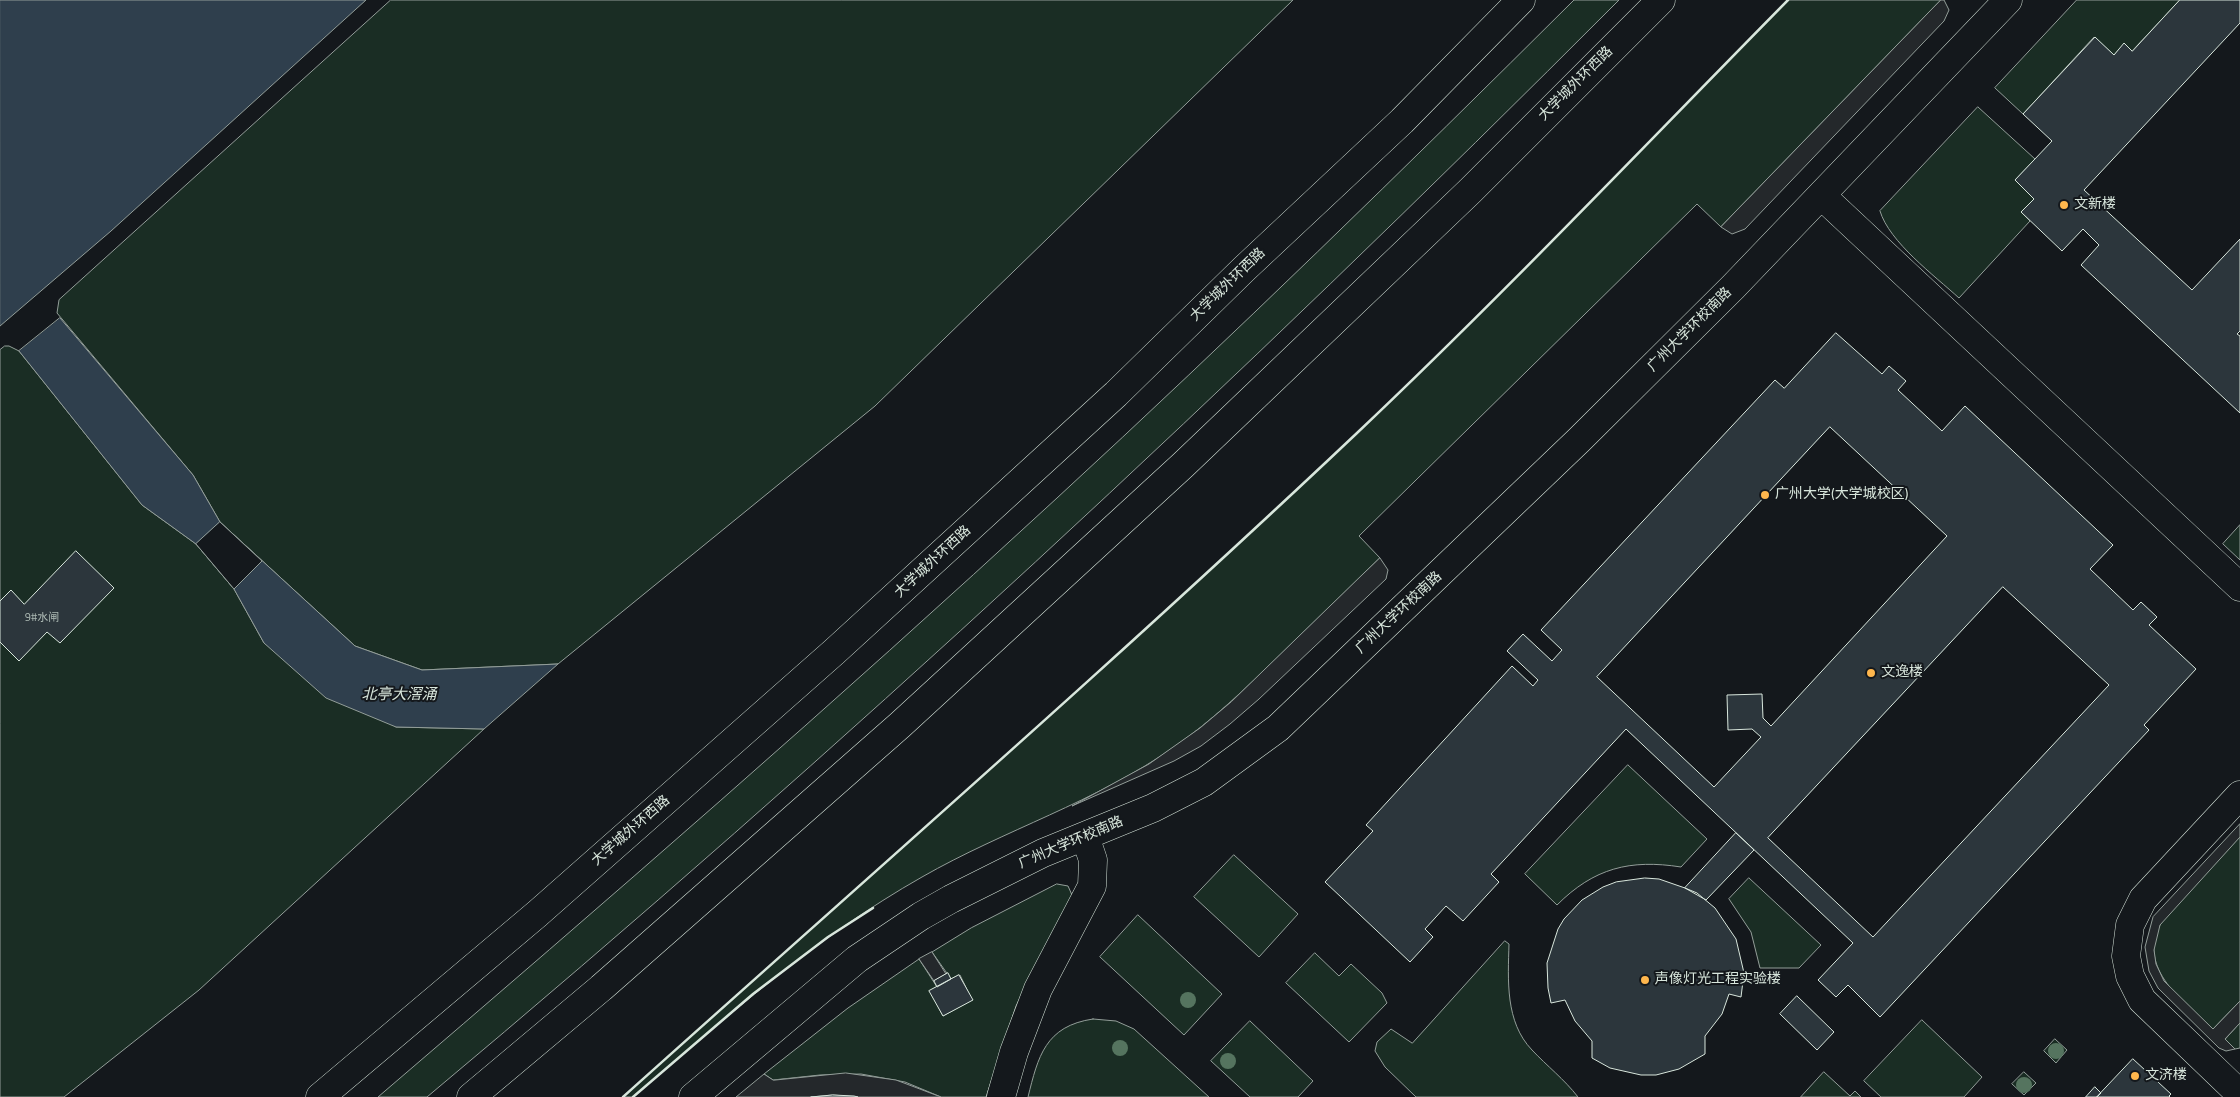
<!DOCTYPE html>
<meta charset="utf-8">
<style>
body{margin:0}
canvas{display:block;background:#14181c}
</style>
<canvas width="2240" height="1097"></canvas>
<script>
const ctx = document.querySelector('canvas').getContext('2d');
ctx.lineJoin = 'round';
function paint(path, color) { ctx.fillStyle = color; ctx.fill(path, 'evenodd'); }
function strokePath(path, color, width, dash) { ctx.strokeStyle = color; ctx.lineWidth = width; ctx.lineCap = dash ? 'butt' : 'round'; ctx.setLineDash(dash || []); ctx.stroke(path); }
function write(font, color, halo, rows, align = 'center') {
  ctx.font = font + ' "Titillium Web","Noto Sans SC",sans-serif'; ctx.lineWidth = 4; ctx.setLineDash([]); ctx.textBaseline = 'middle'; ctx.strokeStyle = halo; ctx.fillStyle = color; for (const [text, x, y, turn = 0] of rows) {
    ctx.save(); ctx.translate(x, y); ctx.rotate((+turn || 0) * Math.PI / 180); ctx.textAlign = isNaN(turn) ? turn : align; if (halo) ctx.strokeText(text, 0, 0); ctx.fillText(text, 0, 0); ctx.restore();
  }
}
const green = new Path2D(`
 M 391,0 L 1293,0 L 875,406 L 558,664 L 422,670 L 355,646 L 220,522 L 193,475 L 57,313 L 59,300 Z
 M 1574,0 L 1619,0 C 1238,382 841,751 427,1097 L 378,1097 C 607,901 835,703 1057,498 C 1233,336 1404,169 1574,0 Z
 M 1788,0 L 1941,0 L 1721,227 L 1697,204 L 1359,536 L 1380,558 C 1347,591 1313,623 1280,655 C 1246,688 1213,720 1174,747 C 1096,802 1004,830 922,877 C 816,937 725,1018 633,1097 L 623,1097 C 868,877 1117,660 1357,433 C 1505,293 1645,145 1788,0 Z
 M 2077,0 L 2180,0 L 2132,51 L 2124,44 L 2114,55 L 2094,37 L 2023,114 L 1995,88 Z
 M 1978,107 L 2035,159 L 2015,180 L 2034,199 L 2021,212 L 2030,221 L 1959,298 C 1935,276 1889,242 1880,211 Z
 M 5,346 L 9,346 L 19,351 L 142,505 L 196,544 L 234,589 L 264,643 L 396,727 L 484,729 L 199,990 L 64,1097 L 0,1097 L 0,350 Z
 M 2240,525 L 2240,560 L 2223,544 Z
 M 1628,765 L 1707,839 L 1681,867 C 1630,859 1594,868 1557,905 L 1525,874 Z
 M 2240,837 L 2240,1001 L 2213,1029 C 2182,1000 2131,965 2165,917 Z
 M 1234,855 L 1298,914 L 1259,957 L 1194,897 Z
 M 1749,878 L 1821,945 L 1799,968 L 1760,968 L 1751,932 L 1729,899 Z
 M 1057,884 L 1068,886 L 1072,895 L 1016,1006 L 986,1097 L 941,1097 L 905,1082 L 861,1074 L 820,1075 L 773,1080 L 764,1074 L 848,1008 L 919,959 L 937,987 L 930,991 L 943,1016 L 972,1000 L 960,975 L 951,979 L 932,952 L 971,928 Z
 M 1138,915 L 1222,994 L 1184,1035 L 1100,957 Z
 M 1505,941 L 1509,944 C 1508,980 1505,1022 1532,1050 C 1547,1066 1564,1079 1578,1097 L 1416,1097 L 1385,1067 L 1375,1051 L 1377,1042 L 1391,1029 L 1412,1043 Z
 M 1315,953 L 1339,976 L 1351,964 L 1382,993 L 1387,1003 L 1349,1042 L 1286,983 Z
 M 1093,1019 L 1116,1021 L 1134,1029 L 1209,1097 L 1028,1097 C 1038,1057 1045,1026 1093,1019 Z
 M 1922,1020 L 1982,1077 L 1964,1097 L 1881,1097 L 1864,1081 Z
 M 1250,1021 L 1313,1081 L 1298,1097 L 1250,1097 L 1211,1061 Z
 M 2240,1023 L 2240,1048 L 2235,1049 L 2225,1040 Z
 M 2055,1039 L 2067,1050 L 2056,1063 L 2044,1051 Z
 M 1824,1072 L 1850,1096 L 1855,1091 L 1861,1097 L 1801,1097 Z
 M 2024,1072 L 2036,1083 L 2024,1095 L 2012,1084 Z`);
const parking = new Path2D(`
 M 1941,0 L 1944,0 L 1949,10 L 1944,21 L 1745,229 L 1732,234 L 1721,227 Z
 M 1380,558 L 1388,570 L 1386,579 L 1259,699 L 1230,724 L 1201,746 L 1174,761 L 1072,806 L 1149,764 L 1200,728 L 1231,702 Z
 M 2240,824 L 2240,837 L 2160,925 L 2154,950 L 2156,964 L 2164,981 L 2213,1029 L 2240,1001 L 2240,1023 L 2225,1039 L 2235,1049 L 2226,1051 L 2219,1048 L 2158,988 L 2149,971 L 2145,947 L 2153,917 Z
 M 932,952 L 946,974 L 934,981 L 919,959 Z
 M 846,1073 L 896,1080 L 941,1097 L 858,1097 L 833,1095 L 811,1097 L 736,1097 L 764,1074 L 773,1080 Z`);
const water = new Path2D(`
 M 0,0 L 366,0 L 111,231 L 0,326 Z
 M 60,318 L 193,475 L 220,522 L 355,646 L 422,670 L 558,664 L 484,729 L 396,727 L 326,698 L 264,643 L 234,589 L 196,544 L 142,505 L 19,351 Z`);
const pier = new Path2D(`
 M 220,522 L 262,561 L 234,589 L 196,544 Z`);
const building = new Path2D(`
 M 2180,0 L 2240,0 L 2240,23 L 2084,190 L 2192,290 L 2240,239 L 2240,331 L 2237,334 L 2240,336 L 2240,413 L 2081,265 L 2099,245 L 2083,229 L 2062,251 L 2021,212 L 2034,199 L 2015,180 L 2052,141 L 2023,114 L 2095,37 L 2114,55 L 2124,43 L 2132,51 Z
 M 1836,333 L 1882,374 L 1889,366 L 1906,381 L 1898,390 L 1942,431 L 1965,406 L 2113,545 L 2090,569 L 2133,610 L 2141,602 L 2157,617 L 2149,625 L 2196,669 L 2144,725 L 2149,730 L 1880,1017 L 1848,985 L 1836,997 L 1818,980 L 1853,943 L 1626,729 L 1491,874 L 1499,882 L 1463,921 L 1446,906 L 1425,929 L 1433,937 L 1410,962 L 1325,882 L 1373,831 L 1366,825 L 1512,666 L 1533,686 L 1538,680 L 1507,651 L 1523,634 L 1552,661 L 1562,650 L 1541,630 L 1775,380 L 1784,388 ZM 1830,427 L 1947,536 L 1771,726 L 1763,718 L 1762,694 L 1727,695 L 1728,730 L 1752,729 L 1761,737 L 1714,787 L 1597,677 ZM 2003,587 L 2109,685 L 1873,937 L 1768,838 Z
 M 76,551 L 114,588 L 60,643 L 47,632 L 19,661 L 0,642 L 0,601 L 11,590 L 24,604 Z
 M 1736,833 L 1754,850 L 1706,900 L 1685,888 Z
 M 1645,878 L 1659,879 L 1685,888 L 1697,893 L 1715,908 L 1736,939 L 1744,973 L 1741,997 L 1729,994 L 1722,1014 L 1705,1036 L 1705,1054 L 1679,1069 L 1656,1075 L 1641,1075 L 1610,1068 L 1592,1058 L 1592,1041 L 1575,1021 L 1565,1000 L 1551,1003 L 1548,988 L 1547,963 L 1558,929 L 1564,919 L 1582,900 L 1603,887 L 1616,882 Z
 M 948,973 L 951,979 L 937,987 L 934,981 Z
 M 959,975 L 973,1000 L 943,1016 L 929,991 Z
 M 1797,996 L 1834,1032 L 1817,1050 L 1780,1014 Z
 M 2133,1059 L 2171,1094 L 2169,1096 L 2170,1097 L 2097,1097 Z
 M 2095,1087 L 2101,1093 L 2097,1097 L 2086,1097 Z
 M 833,1095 L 854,1096 L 858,1097 L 811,1097 Z`);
const minor = new Path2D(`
 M 1822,196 L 2240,587
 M 2240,795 L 2143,899 L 2130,925 L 2126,956 L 2130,976 L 2142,1000 L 2240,1094
 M 693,1097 L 857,959 L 921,916 L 951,899 L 1043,853 L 1153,808 L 1204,782 L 1278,728 L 1579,440 L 1733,287 L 2008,0
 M 1001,1097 L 1014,1052 L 1038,989 L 1092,886 L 1093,860 L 1085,836`);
const major = new Path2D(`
 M 320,1097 L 537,914 L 834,652 L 1116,394 L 1244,269 L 1402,121 L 1521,0
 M 471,1097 L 601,988 L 900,725 L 1183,465 L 1470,191 L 1661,0`);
const wall = new Path2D(`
 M 623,1097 C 868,877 1117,660 1357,433 C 1505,293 1645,145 1788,0
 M 633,1097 L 753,994 L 828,937 L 873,908`);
const trees = [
 [1188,1000],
 [1120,1048],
 [2056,1051],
 [1228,1061],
 [2024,1085]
];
const markers = [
 [2064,205,5,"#ffb74d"],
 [1765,495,5,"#ffb74d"],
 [1871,673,5,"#ffb74d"],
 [1645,980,5,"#ffb74d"],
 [2135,1076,5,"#ffb74d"]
];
const numberNames = [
 ["9#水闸",42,618]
];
const streetNames = [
 ["大学城外环西路",1576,84,-45],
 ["大学城外环西路",1228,285,-44],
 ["广州大学环校南路",1690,330,-45],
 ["大学城外环西路",933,562,-43],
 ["广州大学环校南路",1399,613,-43],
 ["大学城外环西路",631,831,-41],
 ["广州大学环校南路",1071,843,-23]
];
const poiNames = [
 ["文新楼",2074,205],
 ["广州大学(大学城校区)",1775,495],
 ["文逸楼",1881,673],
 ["声像灯光工程实验楼",1655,980],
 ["文济楼",2145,1076]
];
const waterNames = [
 ["北亭大滘涌",399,695]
];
paint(green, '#1a2d24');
strokePath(green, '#939e99', 1);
paint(parking, '#24282b');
strokePath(parking, '#939e99', 1);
paint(water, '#2f3f4d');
strokePath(water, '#939e99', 1);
paint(pier, '#14181c');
strokePath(pier, '#939e99', 1);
paint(building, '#2c363c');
strokePath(building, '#d8e6dc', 1);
strokePath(minor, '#d8e6dc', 29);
strokePath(major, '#d8e6dc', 29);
strokePath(minor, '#14181c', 28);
strokePath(major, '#14181c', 28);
strokePath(wall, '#d8e6dc', 2.5);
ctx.fillStyle = '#55745f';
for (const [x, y] of trees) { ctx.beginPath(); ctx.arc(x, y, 8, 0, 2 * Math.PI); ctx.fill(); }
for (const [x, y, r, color] of markers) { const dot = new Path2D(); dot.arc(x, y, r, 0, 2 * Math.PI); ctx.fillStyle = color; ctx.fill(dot); strokePath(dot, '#14181c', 2); }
write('11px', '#adbab4', null, numberNames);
write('14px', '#d8e6dc', '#14181c', streetNames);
write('14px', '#d8e6dc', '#14181c', poiNames, 'left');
write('italic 15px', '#d8e6dc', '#14181c', waterNames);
</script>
